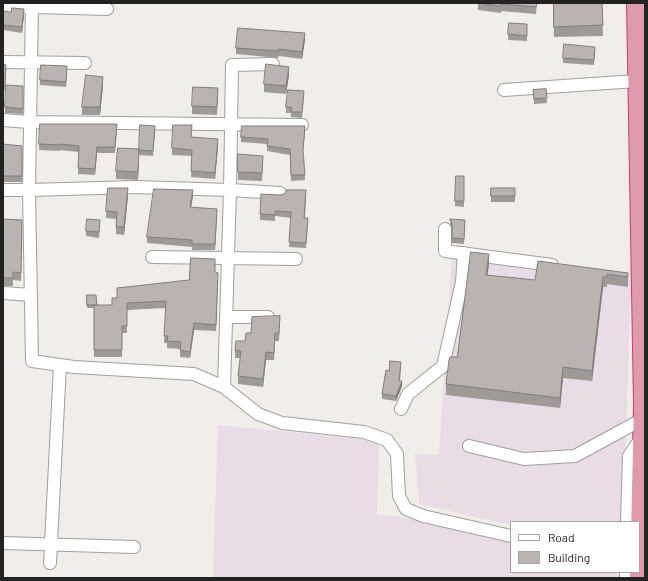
<!DOCTYPE html>
<style>
body{margin:0}
#map{position:relative;width:648px;height:581px;overflow:hidden;background:#f1eee9;font-family:Barlow,sans-serif}
canvas{display:block}
.frame{position:absolute;inset:0;border:4px solid #222;pointer-events:none}
.legend{position:absolute;left:510px;top:521px;width:130px;height:52px;box-sizing:border-box;background:#fff;border:1px solid #a7a7a7;margin:0;padding:5px 7px;list-style:none;font-size:12px;color:#222}
.legend li{display:flex;align-items:center;gap:8px;height:20px}
.legend b{width:20px;border:1px solid #a7a7a7}
</style>
<div id="map">
<canvas width="648" height="581"></canvas>
<div class="frame"></div>
<ul class="legend">
<li><b style="height:5px;background:#fff"></b>Road</li>
<li><b style="height:11px;background:#bab3af"></b>Building</li>
</ul>
</div>
<script>
const ctx = document.querySelector('canvas').getContext('2d');
ctx.lineJoin = 'round';
function paint(path, color) { ctx.fillStyle = color; ctx.fill(path, 'evenodd'); }
function strokePath(path, color, width, dash) { ctx.strokeStyle = color; ctx.lineWidth = width; ctx.lineCap = dash ? 'butt' : 'round'; ctx.setLineDash(dash || []); ctx.stroke(path); }
const industrial = new Path2D(`
 M 452,252 L 631,280 L 623,522 L 511,522 L 511,525 L 419,504 L 415,454 L 439,455 Z
 M 218,425 L 379,441 L 377,515 L 396,516 L 511,542 L 511,572 L 620,572 L 620,578 L 213,578 Z`);
const minor = new Path2D(`
 M 3,6 L 107,9
 M 3,62 L 85,63
 M 273,64 L 232,65 L 230,190 L 280,193
 M 504,90 L 637,81
 M 3,120 L 29,122 L 302,125
 M 3,190 L 29,190 L 32,3
 M 445,229 L 445,251 L 552,265
 M 152,257 L 296,259
 M 3,293 L 31,295
 M 226,317 L 268,317
 M 224,387 L 230,190 L 135,187 L 29,190 L 32,361 L 74,367 L 194,374 L 224,387 L 258,414 L 282,423 L 364,432 L 387,440 L 397,454 L 399,496 L 406,509 L 423,516 L 511,536
 M 401,409 L 408,394 L 443,366 L 462,282 L 464,253
 M 469,446 L 524,459 L 575,456 L 643,419
 M 627,522 L 629,456 L 642,437
 M 3,543 L 134,547
 M 50,563 L 60,365
 M 626,578 L 626,572`);
const highway = new Path2D(`
 M 636,3 L 643,405 L 639,578`);
const wall = new Path2D(`
 M 478,3 L 537,3 L 536,14 L 501,11 L 501,13 L 478,10 Z
 M 553,3 L 602,3 L 603,36 L 554,37 Z
 M 3,11 L 24,15 L 22,33 L 3,30 Z
 M 527,30 L 527,41 L 508,40 L 508,34 Z
 M 305,40 L 302,59 L 279,56 L 278,58 L 236,54 L 236,48 Z
 M 595,52 L 594,65 L 563,63 L 563,58 Z
 M 3,64 L 6,71 L 5,90 L 3,90 Z
 M 67,72 L 66,87 L 40,85 L 40,80 Z
 M 289,75 L 286,94 L 264,92 L 264,84 Z
 M 103,85 L 100,115 L 82,115 L 82,107 Z
 M 23,86 L 23,114 L 5,113 L 5,107 Z
 M 546,89 L 547,103 L 534,104 L 533,90 Z
 M 218,96 L 217,115 L 192,114 L 192,106 Z
 M 304,97 L 302,118 L 291,117 L 291,113 L 286,113 L 286,107 Z
 M 117,130 L 115,153 L 97,153 L 95,175 L 78,174 L 79,152 L 60,150 L 60,151 L 39,150 L 39,144 Z
 M 155,131 L 153,156 L 139,155 L 138,180 L 116,179 L 116,171 L 139,149 Z
 M 192,131 L 191,137 L 218,146 L 215,179 L 191,177 L 192,156 L 172,155 L 172,148 Z
 M 305,132 L 303,153 L 305,180 L 291,181 L 290,155 L 267,151 L 267,144 L 241,142 L 241,137 Z
 M 3,144 L 22,146 L 22,182 L 3,182 Z
 M 238,154 L 263,164 L 262,181 L 238,180 Z
 M 456,176 L 464,176 L 464,207 L 455,206 Z
 M 491,188 L 515,188 L 515,202 L 491,202 Z
 M 280,195 L 306,196 L 305,218 L 308,223 L 306,248 L 289,247 L 291,218 L 275,216 L 275,221 L 260,220 L 260,214 Z
 M 128,196 L 124,235 L 116,234 L 116,219 L 106,218 L 106,211 Z
 M 193,196 L 191,207 L 217,215 L 215,250 L 192,250 L 192,247 L 147,243 L 147,237 Z
 M 3,219 L 22,220 L 21,281 L 13,280 L 13,286 L 3,286 Z
 M 450,219 L 465,225 L 464,244 L 452,243 L 452,229 L 450,224 Z
 M 100,226 L 99,238 L 86,236 L 86,231 Z
 M 489,264 L 487,275 L 535,280 L 628,273 L 628,287 L 607,284 L 607,287 L 603,287 L 592,381 L 563,378 L 560,408 L 446,395 L 446,384 L 457,357 Z
 M 215,265 L 215,272 L 218,279 L 216,331 L 194,330 L 190,358 L 180,357 L 180,349 L 167,348 L 167,343 L 164,343 L 166,308 L 127,310 L 127,333 L 122,333 L 122,357 L 94,357 L 94,308 L 87,308 L 87,295 L 97,305 L 112,305 L 117,298 L 189,280 Z
 M 280,324 L 279,341 L 275,341 L 274,360 L 266,360 L 263,387 L 238,384 L 238,376 L 240,358 L 235,358 L 235,350 L 245,341 L 251,333 Z
 M 401,367 L 400,381 L 402,386 L 396,401 L 382,399 L 382,394 L 389,371 Z`);
const shadedWall = new Path2D(`
 M 24,9 L 24,15 L 22,33 L 22,27 Z
 M 305,33 L 305,40 L 302,59 L 302,52 Z
 M 289,67 L 289,75 L 286,94 L 286,86 Z
 M 103,77 L 103,85 L 100,115 L 100,107 Z
 M 218,139 L 218,146 L 215,179 L 215,173 Z
 M 97,147 L 97,153 L 95,175 L 95,169 Z
 M 139,149 L 139,157 L 138,180 L 138,172 Z
 M 128,188 L 128,196 L 124,235 L 124,227 Z
 M 193,190 L 193,196 L 190,213 L 190,207 Z
 M 217,209 L 217,215 L 215,250 L 215,244 Z
 M 489,254 L 489,264 L 486,285 L 486,275 Z
 M 603,277 L 603,287 L 592,381 L 592,371 Z
 M 194,323 L 194,330 L 190,358 L 190,352 Z
 M 266,352 L 266,360 L 263,387 L 263,379 Z
 M 563,367 L 563,378 L 560,408 L 560,398 Z
 M 402,381 L 402,386 L 396,401 L 396,396 Z`);
const building = new Path2D(`
 M 480,3 L 537,3 L 536,7 L 501,4 L 501,6 Z
 M 554,3 L 602,3 L 603,25 L 554,27 Z
 M 12,8 L 24,9 L 22,27 L 3,25 L 3,11 L 11,12 Z
 M 509,23 L 527,24 L 527,36 L 508,34 Z
 M 238,28 L 305,33 L 302,52 L 279,49 L 278,51 L 236,48 Z
 M 564,44 L 595,47 L 594,60 L 563,58 Z
 M 3,64 L 6,65 L 5,84 L 3,84 Z
 M 266,64 L 289,67 L 286,86 L 264,84 Z
 M 41,65 L 67,66 L 66,82 L 40,80 Z
 M 86,75 L 103,77 L 100,107 L 82,107 Z
 M 6,85 L 23,86 L 23,109 L 5,107 Z
 M 193,87 L 218,88 L 217,107 L 192,106 Z
 M 546,89 L 547,98 L 534,99 L 533,90 Z
 M 288,90 L 304,91 L 302,112 L 291,112 L 292,108 L 286,107 Z
 M 40,124 L 117,124 L 115,147 L 97,147 L 95,169 L 78,168 L 79,146 L 60,144 L 60,145 L 39,144 Z
 M 140,125 L 155,126 L 153,151 L 139,150 Z
 M 173,125 L 192,125 L 191,137 L 218,139 L 215,173 L 191,171 L 192,150 L 172,148 Z
 M 242,126 L 305,126 L 303,150 L 305,175 L 291,175 L 290,149 L 267,146 L 268,139 L 241,137 Z
 M 3,144 L 22,146 L 22,176 L 3,176 Z
 M 118,148 L 139,149 L 138,172 L 116,171 Z
 M 238,154 L 263,156 L 262,173 L 238,172 Z
 M 456,176 L 464,176 L 464,201 L 455,201 Z
 M 108,188 L 128,188 L 124,227 L 116,227 L 117,212 L 106,211 Z
 M 491,188 L 515,188 L 515,196 L 491,196 Z
 M 154,189 L 193,190 L 190,207 L 217,209 L 215,244 L 192,244 L 192,240 L 147,237 Z
 M 287,190 L 306,190 L 304,218 L 308,218 L 306,243 L 289,242 L 291,212 L 275,211 L 275,215 L 260,214 L 261,194 L 280,195 L 284,194 Z
 M 3,219 L 22,220 L 21,273 L 13,272 L 13,278 L 3,278 Z
 M 87,219 L 100,220 L 99,232 L 86,231 Z
 M 450,219 L 465,220 L 464,239 L 452,238 L 452,224 Z
 M 471,252 L 489,254 L 486,275 L 535,280 L 538,261 L 628,273 L 628,277 L 607,274 L 607,277 L 603,277 L 592,371 L 563,367 L 560,398 L 446,384 L 449,360 L 450,357 L 457,357 Z
 M 191,258 L 215,259 L 215,272 L 218,273 L 216,325 L 194,323 L 190,352 L 180,350 L 181,342 L 167,341 L 168,336 L 164,336 L 166,301 L 127,303 L 127,326 L 122,326 L 122,350 L 94,350 L 94,305 L 112,305 L 112,298 L 117,298 L 117,288 L 189,280 Z
 M 87,295 L 96,295 L 97,305 L 87,305 Z
 M 280,316 L 279,333 L 275,333 L 274,353 L 266,352 L 263,379 L 238,376 L 241,351 L 235,350 L 236,341 L 245,341 L 246,333 L 251,333 L 252,317 Z
 M 390,361 L 401,362 L 399,381 L 402,381 L 396,396 L 382,394 L 386,370 L 389,371 Z`);
paint(industrial, '#e9dce7');
strokePath(minor, '#9f9f9f', 14);
strokePath(highway, '#c83d75', 20);
strokePath(minor, '#fff', 12);
strokePath(highway, '#de9bab', 18);
paint(wall, '#a09a96');
paint(shadedWall, '#827d7a');
paint(building, '#bab3af');
strokePath(building, '#827d7a', 1);
</script>
